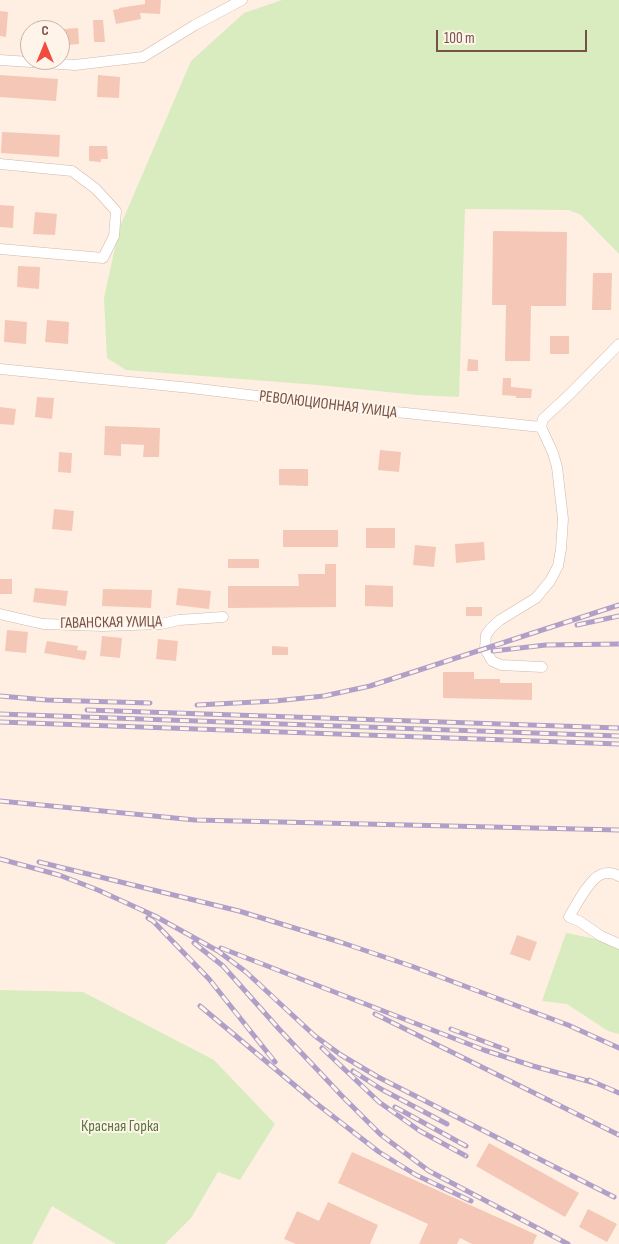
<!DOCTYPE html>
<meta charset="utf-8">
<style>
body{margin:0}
#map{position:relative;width:619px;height:1244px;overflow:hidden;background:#feefe2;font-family:"Sofia Sans Condensed",sans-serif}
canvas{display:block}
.north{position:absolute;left:20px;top:20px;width:50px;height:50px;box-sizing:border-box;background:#fff4ea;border:1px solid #c9b3a8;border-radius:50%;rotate:0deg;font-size:14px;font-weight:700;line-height:20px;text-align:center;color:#775146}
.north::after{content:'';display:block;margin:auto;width:18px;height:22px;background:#f14b3e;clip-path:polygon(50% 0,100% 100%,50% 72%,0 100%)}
.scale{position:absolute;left:436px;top:30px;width:151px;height:22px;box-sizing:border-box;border:2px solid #775146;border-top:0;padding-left:6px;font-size:15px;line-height:18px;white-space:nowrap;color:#775146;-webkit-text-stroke:4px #fff4ea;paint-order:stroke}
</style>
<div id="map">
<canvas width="619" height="1244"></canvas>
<div class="north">С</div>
<div class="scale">100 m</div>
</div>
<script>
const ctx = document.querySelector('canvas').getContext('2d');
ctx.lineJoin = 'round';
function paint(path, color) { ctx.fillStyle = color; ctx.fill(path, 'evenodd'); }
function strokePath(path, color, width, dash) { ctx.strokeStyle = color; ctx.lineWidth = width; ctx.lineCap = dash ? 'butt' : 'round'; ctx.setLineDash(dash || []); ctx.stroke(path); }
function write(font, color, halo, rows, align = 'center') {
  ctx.font = font + ' "Sofia Sans Condensed",sans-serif'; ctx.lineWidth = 4; ctx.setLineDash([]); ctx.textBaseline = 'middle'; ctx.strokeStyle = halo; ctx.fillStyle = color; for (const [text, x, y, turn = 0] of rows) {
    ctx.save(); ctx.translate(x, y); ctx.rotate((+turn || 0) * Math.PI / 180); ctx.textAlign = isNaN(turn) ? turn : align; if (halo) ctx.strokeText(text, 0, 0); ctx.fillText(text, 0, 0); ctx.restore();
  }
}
const green = new Path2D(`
 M 282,0 L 619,0 L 619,254 L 581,215 L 569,210 L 465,209 L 459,397 L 417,395 L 318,385 L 126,370 L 107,358 L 104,298 L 119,229 L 191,61 L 244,13 Z
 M 566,933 L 601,940 L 619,949 L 619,1034 L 608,1031 L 567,1004 L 542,1001 Z
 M 0,990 L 83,992 L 214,1060 L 275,1124 L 240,1180 L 218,1172 L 191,1218 L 165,1244 L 116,1244 L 52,1206 L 32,1244 L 0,1244 Z`);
const building = new Path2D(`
 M 145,0 L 161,0 L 160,14 L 140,13 L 141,19 L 116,24 L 113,10 L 119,9 L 119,8 L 145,4 Z
 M 0,11 L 8,12 L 6,37 L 0,36 Z
 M 93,20 L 103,20 L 105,42 L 94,42 Z
 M 78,28 L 79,44 L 65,45 L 64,29 Z
 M 0,75 L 58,79 L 56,101 L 0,97 Z
 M 98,75 L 120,77 L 119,98 L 97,97 Z
 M 2,132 L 60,135 L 59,157 L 1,153 Z
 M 89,146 L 107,146 L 108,159 L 101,159 L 101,162 L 89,161 Z
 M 0,205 L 14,206 L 13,228 L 0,227 Z
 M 35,212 L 57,214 L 55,235 L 33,234 Z
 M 493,231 L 567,232 L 566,306 L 531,306 L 530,361 L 505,361 L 506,305 L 492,305 Z
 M 18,266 L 40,267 L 39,289 L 17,287 Z
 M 593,273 L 612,273 L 611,310 L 592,310 Z
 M 5,320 L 27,322 L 26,344 L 4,342 Z
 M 47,320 L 69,322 L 68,344 L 45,342 Z
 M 550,336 L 569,336 L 569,354 L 550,354 Z
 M 468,359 L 478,360 L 478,371 L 467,371 Z
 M 503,378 L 511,378 L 511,387 L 532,389 L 531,398 L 516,398 L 516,396 L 502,395 Z
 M 37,397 L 54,398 L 52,419 L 35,417 Z
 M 0,407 L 16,409 L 14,425 L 0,424 Z
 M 105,426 L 160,428 L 159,457 L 143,457 L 144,445 L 121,444 L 121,456 L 104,455 Z
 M 380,450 L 401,452 L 399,472 L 378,470 Z
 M 59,452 L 72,453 L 71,473 L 58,472 Z
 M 279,469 L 308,469 L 308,486 L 279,485 Z
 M 54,509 L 74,511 L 72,531 L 52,529 Z
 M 366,528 L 395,528 L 395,548 L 366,548 Z
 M 283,530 L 338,530 L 338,547 L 283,547 Z
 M 484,542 L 485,560 L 456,563 L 455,544 Z
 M 415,545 L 436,547 L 434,567 L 413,565 Z
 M 228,559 L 259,559 L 259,568 L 228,568 Z
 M 325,564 L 336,564 L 336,607 L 228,608 L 228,586 L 299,586 L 298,574 L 325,574 Z
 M 0,579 L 12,579 L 12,594 L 0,594 Z
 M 365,585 L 393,586 L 393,607 L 365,606 Z
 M 35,588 L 68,591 L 66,606 L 33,602 Z
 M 178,588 L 211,591 L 209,609 L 176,605 Z
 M 103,589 L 152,590 L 151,608 L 102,606 Z
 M 466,607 L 482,607 L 482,616 L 466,616 Z
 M 7,630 L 28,632 L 26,653 L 5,651 Z
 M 102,636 L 122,638 L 120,658 L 100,656 Z
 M 158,639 L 178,641 L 176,661 L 156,659 Z
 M 47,641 L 78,646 L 77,650 L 87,651 L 85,660 L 44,653 Z
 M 272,646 L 288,647 L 288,655 L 272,655 Z
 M 443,672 L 474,672 L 474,679 L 500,679 L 500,683 L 532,683 L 532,700 L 443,698 Z
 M 517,935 L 537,942 L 530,961 L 510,954 Z
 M 489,1143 L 579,1193 L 565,1217 L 476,1166 Z
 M 352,1152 L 537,1235 L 533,1244 L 472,1244 L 460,1238 L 457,1244 L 419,1244 L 428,1224 L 338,1183 Z
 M 328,1202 L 378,1225 L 370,1244 L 296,1244 L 284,1239 L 297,1211 L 319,1221 Z
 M 588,1209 L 617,1224 L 607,1242 L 579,1227 Z`);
const street = new Path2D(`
 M 0,60 L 75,65 L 143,57 L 195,25 L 242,0
 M 0,164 L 72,171 L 96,189 L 116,211 L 114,236 L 103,258 L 0,249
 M 0,369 L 191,388 L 348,407 L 541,427
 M 541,427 L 553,453 L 557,467 L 563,519 L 561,549 L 558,566 L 550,581 L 536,598 L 500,620 L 491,628 L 486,635 L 485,649 L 492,661 L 501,665 L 542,667
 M 541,427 L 543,419 L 571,393 L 619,344
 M 0,614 L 43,624 L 103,626 L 161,624 L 179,620 L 223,617
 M 619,876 C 613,873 606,872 600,875 C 589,880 575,907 569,917 L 579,921 L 601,936 L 619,944`);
const rail = new Path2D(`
 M 577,625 L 619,616
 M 493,651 L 546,645 L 619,644
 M 0,696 L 47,700 L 150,703
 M 197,705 L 275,701 L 324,696 L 370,686 L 619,605
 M 87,710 L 619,728
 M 0,714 L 619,736
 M 0,722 L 619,744
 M 0,801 L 195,820 L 619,830
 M 0,859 L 59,875 L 98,890 L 155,916 L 218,951 L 246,972 L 315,1036 L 341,1055 L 378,1077 L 614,1197
 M 39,862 L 239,911 L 340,942 L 414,967 L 568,1025 L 619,1048
 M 148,918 L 153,921 L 209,979 L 275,1062
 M 194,943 L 223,966 L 279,1029 L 342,1096 L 380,1134 L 429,1171 L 568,1244
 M 221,948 L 484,1050 L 533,1066 L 595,1083
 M 200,1006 L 317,1104 L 379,1152 L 416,1175 L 471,1201
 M 375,1014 L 619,1135
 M 451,1029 L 507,1050
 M 322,1048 L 379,1102 L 420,1131 L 466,1156
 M 353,1071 L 381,1089 L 447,1124
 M 589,1080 L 619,1093
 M 395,1107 L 466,1146`);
const streetNames = [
 ["РЕВОЛЮЦИОННАЯ УЛИЦА",328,405,7],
 ["ГАВАНСКАЯ УЛИЦА",111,623,-1]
];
const parkNames = [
 ["Красная Горка",120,1127]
];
paint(green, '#d8ecbf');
paint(building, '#f5c7b7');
strokePath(street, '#d2b7aa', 11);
strokePath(street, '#fff', 10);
strokePath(rail, '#b0a0c8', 5);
strokePath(rail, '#fff4ea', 3, [9]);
write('16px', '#775146', '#fff4ea', streetNames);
write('16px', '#56793b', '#fff4ea', parkNames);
</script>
